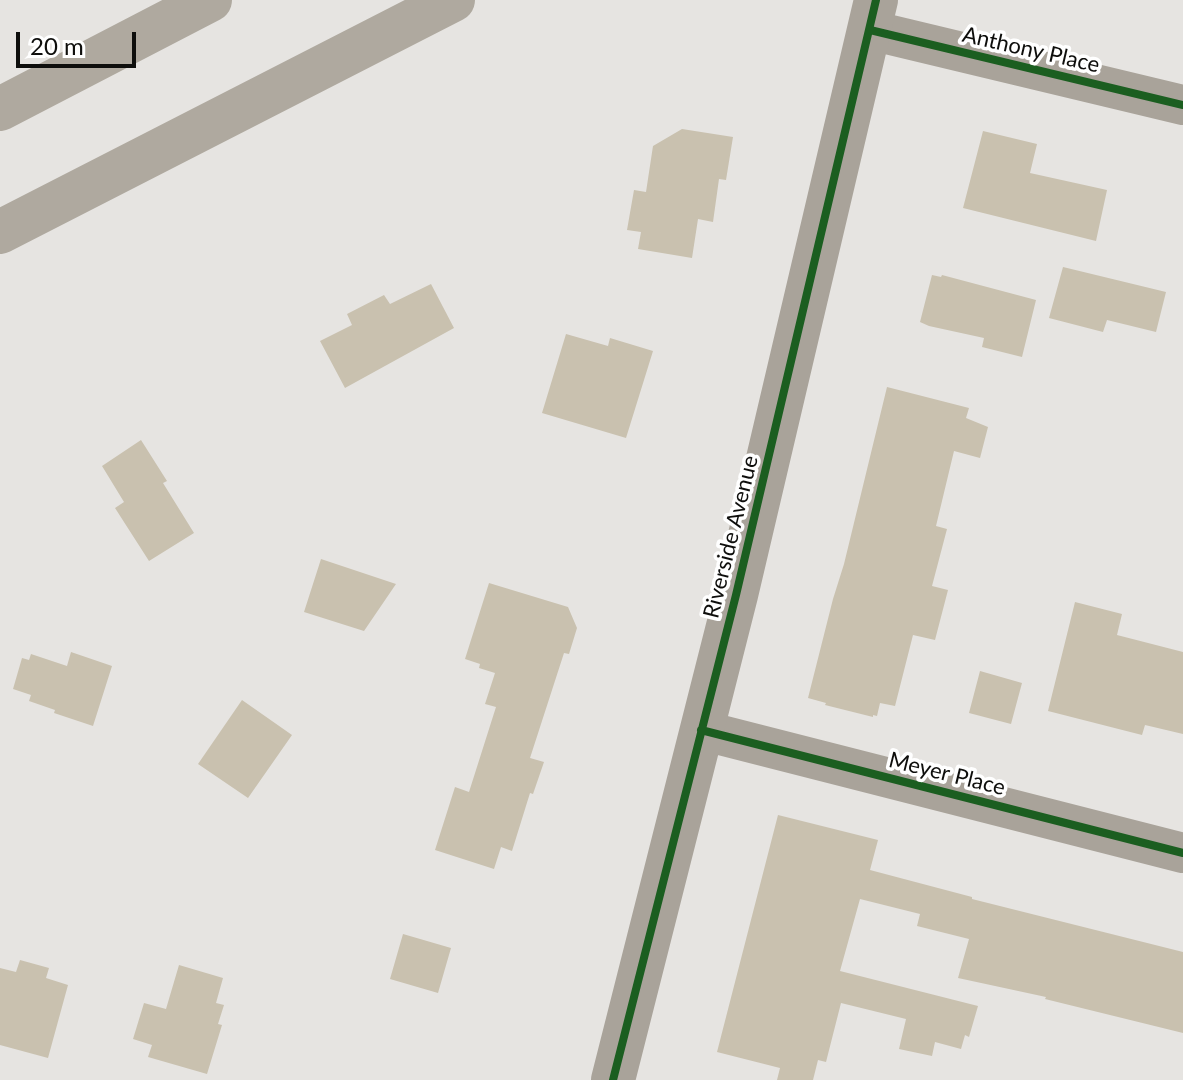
<!DOCTYPE html>
<style>
body{margin:0}
#map{position:relative;width:1183px;height:1080px;overflow:hidden;background:#e6e4e1;font-family:Lato,sans-serif}
canvas{display:block}
.scale{position:absolute;left:16px;top:32px;width:120px;height:36px;box-sizing:border-box;border:4px solid #0e0e0c;border-top:0;padding-left:10px;font-size:24px;line-height:28px;white-space:nowrap;color:#0e0e0c;-webkit-text-stroke:6px #fff;paint-order:stroke}
</style>
<div id="map">
<canvas width="1183" height="1080"></canvas>
<div class="scale">20 m</div>
</div>
<script>
const ctx = document.querySelector('canvas').getContext('2d');
ctx.lineJoin = 'round';
function paint(path, color) { ctx.fillStyle = color; ctx.fill(path, 'evenodd'); }
function strokePath(path, color, width, dash) { ctx.strokeStyle = color; ctx.lineWidth = width; ctx.lineCap = dash ? 'butt' : 'round'; ctx.setLineDash(dash || []); ctx.stroke(path); }
function write(font, color, halo, rows, align = 'center') {
  ctx.font = font + ' Lato,sans-serif'; ctx.lineWidth = 7; ctx.setLineDash([]); ctx.textBaseline = 'middle'; ctx.strokeStyle = halo; ctx.fillStyle = color; for (const [text, x, y, turn = 0] of rows) {
    ctx.save(); ctx.translate(x, y); ctx.rotate((+turn || 0) * Math.PI / 180); ctx.textAlign = isNaN(turn) ? turn : align; if (halo) ctx.strokeText(text, 0, 0); ctx.fillText(text, 0, 0); ctx.restore();
  }
}
const building = new Path2D(`
 M 682,129 L 733,137 L 726,180 L 719,179 L 713,222 L 698,219 L 692,258 L 638,249 L 641,232 L 627,230 L 634,190 L 646,192 L 653,146 Z
 M 983,131 L 1037,144 L 1030,173 L 1107,190 L 1096,241 L 963,208 Z
 M 1063,267 L 1166,292 L 1156,332 L 1107,320 L 1103,332 L 1049,318 Z
 M 932,275 L 941,277 L 942,275 L 1036,300 L 1022,357 L 982,347 L 984,338 L 929,326 L 920,322 Z
 M 431,284 L 454,328 L 345,388 L 320,341 L 352,325 L 347,314 L 384,295 L 390,304 Z
 M 566,334 L 608,346 L 610,338 L 653,351 L 626,438 L 542,413 Z
 M 887,387 L 969,408 L 966,418 L 988,427 L 980,458 L 954,451 L 936,526 L 947,529 L 932,586 L 948,590 L 935,640 L 913,635 L 895,706 L 880,703 L 877,716 L 873,715 L 873,717 L 825,705 L 826,703 L 808,698 L 833,599 L 844,564 Z
 M 141,440 L 167,481 L 163,483 L 194,533 L 149,561 L 115,508 L 124,502 L 102,466 Z
 M 321,559 L 396,584 L 364,631 L 304,612 Z
 M 489,583 L 568,607 L 577,628 L 569,654 L 564,653 L 530,758 L 544,762 L 533,794 L 530,793 L 512,851 L 501,847 L 494,869 L 435,850 L 455,787 L 469,792 L 496,707 L 485,704 L 495,673 L 479,668 L 480,664 L 465,659 Z
 M 1075,602 L 1122,614 L 1117,635 L 1183,652 L 1183,734 L 1145,725 L 1142,735 L 1048,711 Z
 M 71,652 L 112,666 L 93,726 L 54,713 L 55,710 L 29,701 L 31,695 L 13,689 L 22,658 L 29,660 L 31,654 L 67,666 Z
 M 980,671 L 1022,683 L 1011,724 L 969,713 Z
 M 242,700 L 292,735 L 248,798 L 198,764 Z
 M 778,815 L 878,840 L 870,870 L 972,897 L 972,899 L 1183,952 L 1183,1033 L 1045,999 L 1046,997 L 958,978 L 969,939 L 917,926 L 920,914 L 860,899 L 840,971 L 978,1006 L 969,1037 L 965,1035 L 961,1049 L 935,1042 L 932,1056 L 899,1049 L 906,1019 L 841,1003 L 826,1062 L 818,1060 L 813,1080 L 777,1080 L 780,1068 L 717,1052 Z
 M 403,934 L 451,948 L 438,993 L 390,979 Z
 M 20,960 L 49,968 L 46,978 L 68,985 L 48,1058 L 0,1045 L 0,968 L 16,972 Z
 M 179,965 L 223,978 L 216,1003 L 224,1005 L 218,1024 L 222,1025 L 207,1074 L 148,1057 L 152,1045 L 133,1039 L 144,1003 L 166,1009 Z`);
const minor = new Path2D(`
 M 870,30 L 1183,105
 M 701,730 L 1183,853`);
const tertiary = new Path2D(`
 M 613,1080 L 736,595 L 876,0`);
const motorway = new Path2D(`
 M 0,109 L 210,0
 M 0,232 L 453,0`);
const cycleway = new Path2D(`
 M 870,30 L 1183,105
 M 701,730 L 1183,853
 M 613,1080 L 736,595 L 876,0`);
const streetNames = [
 ["Anthony Place",1031,50,13],
 ["Riverside Avenue",731,537,-76],
 ["Meyer Place",947,774,14]
];
paint(building, '#c9c1af');
strokePath(minor, '#a9a39a', 40);
strokePath(tertiary, '#a9a39a', 44);
strokePath(motorway, '#afa99f', 44);
strokePath(cycleway, '#1b5e20', 8);
write('22px', '#0e0e0c', '#fff', streetNames);
</script>
